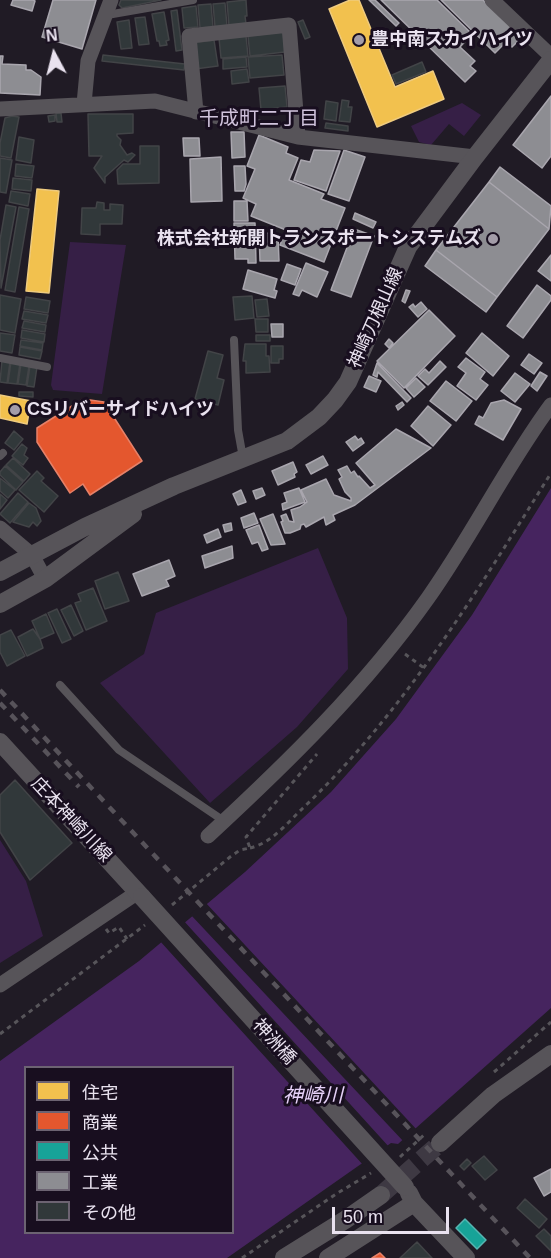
<!DOCTYPE html>
<meta charset="utf-8">
<style>
body{margin:0}
#map{position:relative;width:551px;height:1258px;overflow:hidden;background:#201b25;font-family:Helvetica,"Noto Sans JP",sans-serif}
canvas{display:block}
.legend{position:absolute;left:24px;top:1066px;width:210px;height:168px;box-sizing:border-box;background:#180e1f;border:2px solid #6c6372;margin:0;padding:8px 10px;list-style:none;font-size:18px;color:#e9e2ef}
.legend li{display:flex;align-items:center;gap:12px;height:30px}
.legend b{width:30px;border:2px solid #6c6372}
.north{position:absolute;left:24px;top:24px;width:60px;height:60px;-webkit-text-stroke:4px #180e1f;paint-order:stroke;rotate:353deg;font-size:16px;font-weight:700;line-height:24px;text-align:center;color:#e9e2ef}
.north::after{content:'';display:block;margin:auto;width:21px;height:27px;background:#e9e2ef;clip-path:polygon(50% 0,100% 100%,50% 72%,0 100%)}
.scale{position:absolute;left:332px;top:1207px;width:117px;height:27px;box-sizing:border-box;border:3px solid #e9e2ef;border-top:0;padding-left:8px;font-size:18px;line-height:21px;white-space:nowrap;color:#e9e2ef;-webkit-text-stroke:4px #180e1f;paint-order:stroke}
</style>
<div id="map">
<canvas width="551" height="1258"></canvas>
<ul class="legend">
<li><b style="height:16px;background:#f2c14e"></b>住宅</li>
<li><b style="height:16px;background:#e4572e"></b>商業</li>
<li><b style="height:16px;background:#17a398"></b>公共</li>
<li><b style="height:16px;background:#8d8d92"></b>工業</li>
<li><b style="height:16px;background:#31383a"></b>その他</li>
</ul>
<div class="north">N</div>
<div class="scale">50 m</div>
</div>
<script>
const ctx = document.querySelector('canvas').getContext('2d');
ctx.lineJoin = 'round';
function paint(path, color) { ctx.fillStyle = color; ctx.fill(path, 'evenodd'); }
function strokePath(path, color, width, dash) { ctx.strokeStyle = color; ctx.lineWidth = width; ctx.lineCap = dash ? 'butt' : 'round'; ctx.setLineDash(dash || []); ctx.stroke(path); }
function write(font, color, halo, rows, align = 'center') {
  ctx.font = font + ' Helvetica,"Noto Sans JP",sans-serif'; ctx.lineWidth = 6; ctx.setLineDash([]); ctx.textBaseline = 'middle'; ctx.strokeStyle = halo; ctx.fillStyle = color; for (const [text, x, y, turn = 0] of rows) {
    ctx.save(); ctx.translate(x, y); ctx.rotate((+turn || 0) * Math.PI / 180); ctx.textAlign = isNaN(turn) ? turn : align; if (halo) ctx.strokeText(text, 0, 0); ctx.fillText(text, 0, 0); ctx.restore();
  }
}
const green = new Path2D(`
 M 462,103 L 481,115 L 464,136 L 449,124 L 431,145 L 419,142 L 411,126 Z
 M 70,242 L 126,245 L 102,394 L 53,390 L 51,385 Z
 M 318,548 L 347,618 L 348,669 L 297,727 L 210,803 L 100,683 L 144,654 L 156,613 Z
 M 0,840 L 26,881 L 43,936 L 0,963 Z`);
const water = new Path2D(`
 M 551,488 L 551,1008 L 398,1144 L 391,1143 L 227,1258 L 0,1258 L 0,1061 L 139,961 L 245,872 L 331,792 L 396,719 L 472,615 ZM 26,1068 L 232,1068 L 232,1232 L 26,1232 Z`);
const pier = new Path2D(`
 M 205,902 L 418,1131 L 404,1142 L 190,914 Z
 M 183,920 L 390,1148 L 364,1166 L 159,940 Z`);
const homes = new Path2D(`
 M 350,0 L 359,0 L 395,87 L 433,71 L 444,99 L 377,127 L 329,9 Z
 M 37,189 L 59,191 L 49,293 L 26,291 Z
 M 0,395 L 31,401 L 27,424 L 0,418 Z`);
const shops = new Path2D(`
 M 83,399 L 104,402 L 142,461 L 90,495 L 83,484 L 70,493 L 37,442 L 37,428 Z
 M 380,1253 L 385,1258 L 372,1258 Z`);
const public = new Path2D(`
 M 465,1219 L 486,1240 L 477,1249 L 456,1228 Z`);
const industry = new Path2D(`
 M 13,0 L 33,0 L 35,1 L 32,11 L 11,5 Z
 M 53,0 L 96,0 L 82,49 L 42,37 Z
 M 369,0 L 375,0 L 399,23 L 396,26 Z
 M 381,0 L 437,0 L 472,34 L 460,47 L 475,61 L 470,66 L 476,71 L 465,82 Z
 M 441,0 L 483,0 L 522,37 L 512,47 L 506,42 L 495,53 Z
 M 0,56 L 3,56 L 2,64 L 26,65 L 26,70 L 31,70 L 41,77 L 40,95 L 0,93 Z
 M 551,96 L 551,156 L 542,168 L 513,145 Z
 M 231,132 L 244,132 L 245,157 L 232,158 Z
 M 259,135 L 288,147 L 286,153 L 298,158 L 289,180 L 324,194 L 321,199 L 345,208 L 324,262 L 280,245 L 286,230 L 251,216 L 256,204 L 243,198 L 255,169 L 247,166 Z
 M 183,138 L 199,138 L 200,156 L 184,156 Z
 M 314,150 L 340,151 L 326,191 L 294,180 L 301,160 L 310,162 Z
 M 344,150 L 365,157 L 349,201 L 328,194 Z
 M 221,157 L 222,201 L 191,202 L 190,159 Z
 M 234,166 L 245,166 L 246,184 L 244,191 L 235,191 Z
 M 500,167 L 551,206 L 549,229 L 489,182 Z
 M 489,182 L 549,229 L 497,297 L 436,250 Z
 M 234,201 L 247,201 L 248,221 L 234,221 Z
 M 355,213 L 376,222 L 373,228 L 353,219 Z
 M 234,223 L 255,223 L 256,263 L 248,263 L 248,259 L 235,259 Z
 M 354,229 L 374,236 L 351,297 L 331,290 Z
 M 259,231 L 278,236 L 279,261 L 260,261 Z
 M 436,250 L 497,297 L 486,312 L 425,266 Z
 M 551,255 L 551,281 L 538,271 Z
 M 306,263 L 328,272 L 317,297 L 302,290 L 299,296 L 293,294 Z
 M 287,264 L 301,269 L 295,285 L 281,280 Z
 M 248,270 L 277,279 L 274,290 L 277,291 L 275,298 L 243,289 Z
 M 537,285 L 551,296 L 551,300 L 523,338 L 507,326 Z
 M 406,290 L 410,291 L 405,303 L 402,301 Z
 M 421,302 L 427,309 L 418,317 L 409,307 L 413,304 L 415,307 Z
 M 429,310 L 455,336 L 404,388 L 377,361 Z
 M 271,324 L 283,324 L 283,337 L 272,337 Z
 M 482,333 L 509,356 L 493,376 L 466,353 Z
 M 389,339 L 393,343 L 389,348 L 385,344 Z
 M 529,354 L 542,363 L 534,374 L 521,365 Z
 M 466,358 L 485,372 L 480,379 L 488,385 L 476,400 L 457,386 L 466,373 L 458,367 Z
 M 440,361 L 446,367 L 428,385 L 418,376 L 425,369 L 429,373 Z
 M 377,363 L 411,398 L 407,402 L 378,372 L 377,377 L 373,375 Z
 M 540,372 L 547,376 L 537,391 L 531,386 Z
 M 515,373 L 530,384 L 515,402 L 501,391 Z
 M 369,376 L 381,381 L 376,392 L 364,387 Z
 M 416,378 L 425,387 L 414,397 L 406,388 Z
 M 446,381 L 472,401 L 456,421 L 430,401 Z
 M 504,400 L 521,409 L 503,440 L 475,424 L 479,416 L 483,418 L 491,403 Z
 M 402,402 L 404,405 L 398,410 L 396,406 Z
 M 428,406 L 451,425 L 433,446 L 411,426 Z
 M 396,429 L 431,448 L 355,505 L 333,515 L 335,520 L 326,525 L 324,517 L 306,527 L 304,524 L 301,525 L 300,529 L 290,533 L 285,533 L 281,522 L 283,521 L 281,516 L 286,514 L 289,521 L 294,522 L 291,510 L 300,507 L 307,502 L 301,490 L 326,479 L 334,495 L 351,501 L 351,498 L 345,492 L 339,479 L 342,477 L 338,470 L 347,466 L 351,473 L 354,471 L 358,477 L 359,476 L 370,488 L 375,485 L 356,463 Z
 M 355,436 L 358,440 L 361,438 L 364,443 L 353,451 L 346,442 Z
 M 323,456 L 328,465 L 311,474 L 306,465 Z
 M 293,462 L 297,472 L 294,474 L 295,477 L 278,485 L 272,471 Z
 M 262,488 L 265,495 L 256,499 L 253,491 Z
 M 299,488 L 305,502 L 283,510 L 282,504 L 287,502 L 284,493 Z
 M 241,490 L 246,502 L 238,505 L 233,494 Z
 M 254,513 L 258,523 L 244,528 L 241,518 Z
 M 273,514 L 285,544 L 271,545 L 260,519 Z
 M 231,523 L 232,530 L 225,532 L 223,525 Z
 M 259,525 L 268,549 L 262,551 L 258,542 L 252,544 L 246,530 Z
 M 218,529 L 221,537 L 207,543 L 204,535 Z
 M 232,546 L 233,558 L 205,568 L 202,556 Z
 M 169,560 L 175,576 L 166,580 L 169,586 L 142,596 L 133,574 Z
 M 551,1169 L 551,1192 L 544,1196 L 534,1178 Z`);
const building = new Path2D(`
 M 121,0 L 161,0 L 122,8 L 119,5 Z
 M 246,0 L 247,16 L 245,16 L 246,24 L 229,26 L 227,2 Z
 M 225,3 L 227,26 L 215,27 L 213,4 Z
 M 211,4 L 213,27 L 200,28 L 198,5 Z
 M 196,6 L 198,27 L 184,28 L 182,8 Z
 M 177,10 L 182,50 L 176,51 L 171,11 Z
 M 164,12 L 169,40 L 166,41 L 167,45 L 160,46 L 159,41 L 157,41 L 152,14 Z
 M 145,17 L 149,44 L 139,45 L 135,18 Z
 M 129,20 L 132,48 L 121,49 L 117,22 Z
 M 303,20 L 310,37 L 305,39 L 298,22 Z
 M 283,32 L 285,52 L 250,56 L 248,36 Z
 M 246,36 L 248,56 L 221,58 L 219,38 Z
 M 214,40 L 218,66 L 195,69 L 192,43 Z
 M 103,55 L 185,64 L 184,70 L 102,61 Z
 M 282,55 L 284,75 L 250,78 L 248,57 Z
 M 246,57 L 247,67 L 223,69 L 223,59 Z
 M 422,62 L 426,72 L 396,84 L 392,75 Z
 M 247,69 L 249,82 L 232,84 L 231,71 Z
 M 285,86 L 287,107 L 261,110 L 259,88 Z
 M 342,100 L 349,101 L 348,107 L 352,107 L 350,122 L 339,121 Z
 M 326,101 L 338,103 L 336,121 L 324,119 Z
 M 56,113 L 61,113 L 62,122 L 57,122 Z
 M 88,114 L 133,114 L 133,133 L 117,134 L 117,136 L 121,140 L 120,145 L 127,155 L 132,153 L 135,155 L 128,162 L 124,160 L 105,177 L 105,183 L 94,168 L 102,156 L 89,156 Z
 M 55,115 L 55,121 L 49,122 L 48,116 Z
 M 12,116 L 19,117 L 11,158 L 0,156 L 0,143 L 5,118 Z
 M 326,123 L 348,126 L 348,131 L 325,128 Z
 M 19,137 L 34,140 L 31,163 L 16,160 Z
 M 140,146 L 159,146 L 159,183 L 118,184 L 117,170 L 123,164 L 140,164 Z
 M 0,158 L 12,160 L 6,193 L 0,192 Z
 M 16,164 L 34,166 L 32,178 L 15,176 Z
 M 13,178 L 32,180 L 31,191 L 12,189 Z
 M 11,191 L 30,194 L 28,206 L 9,202 Z
 M 97,202 L 104,203 L 104,210 L 110,210 L 110,204 L 123,205 L 122,224 L 100,224 L 100,235 L 81,234 L 82,208 L 96,208 Z
 M 6,205 L 16,207 L 1,288 L 0,240 Z
 M 19,207 L 29,209 L 15,292 L 5,290 Z
 M 0,295 L 21,299 L 15,333 L 0,330 Z
 M 252,296 L 254,318 L 235,320 L 233,297 Z
 M 26,297 L 50,301 L 48,313 L 24,309 Z
 M 267,299 L 269,316 L 257,317 L 255,300 Z
 M 24,311 L 48,315 L 46,323 L 22,319 Z
 M 255,319 L 268,319 L 268,332 L 256,332 Z
 M 24,321 L 46,325 L 45,332 L 22,328 Z
 M 22,330 L 45,334 L 44,342 L 21,338 Z
 M 0,333 L 15,335 L 12,353 L 0,351 Z
 M 256,335 L 270,335 L 270,341 L 256,341 Z
 M 21,340 L 43,343 L 42,350 L 20,346 Z
 M 245,344 L 266,344 L 266,356 L 269,356 L 270,372 L 246,373 L 246,361 L 243,361 Z
 M 271,346 L 283,346 L 283,359 L 279,359 L 279,363 L 271,363 Z
 M 20,347 L 42,351 L 40,359 L 19,355 Z
 M 208,351 L 223,355 L 217,378 L 224,380 L 218,405 L 195,399 Z
 M 2,360 L 10,362 L 7,383 L 0,382 Z
 M 11,362 L 20,363 L 17,384 L 8,383 Z
 M 21,364 L 29,366 L 26,385 L 18,384 Z
 M 30,366 L 37,367 L 34,387 L 27,386 Z
 M 19,392 L 33,392 L 33,397 L 19,396 Z
 M 14,431 L 23,439 L 14,450 L 5,443 Z
 M 22,444 L 27,448 L 24,455 L 28,458 L 23,465 L 12,456 Z
 M 13,458 L 30,474 L 24,481 L 6,465 Z
 M 5,466 L 23,482 L 16,490 L 0,475 L 0,472 Z
 M 37,471 L 44,478 L 41,481 L 58,496 L 44,512 L 19,490 Z
 M 0,478 L 15,490 L 8,498 L 0,491 Z
 M 18,493 L 28,502 L 10,523 L 0,514 Z
 M 0,494 L 7,500 L 0,509 Z
 M 29,503 L 36,508 L 41,521 L 37,526 L 33,522 L 29,527 L 13,522 Z
 M 118,572 L 129,601 L 105,609 L 95,581 Z
 M 93,588 L 107,621 L 86,630 L 75,603 L 81,601 L 78,594 Z
 M 71,605 L 83,631 L 74,636 L 61,610 Z
 M 57,609 L 71,639 L 62,643 L 48,613 Z
 M 46,614 L 54,633 L 40,639 L 32,621 Z
 M 33,629 L 40,639 L 43,648 L 27,656 L 18,637 Z
 M 11,630 L 25,656 L 7,666 L 0,652 L 0,635 Z
 M 15,780 L 72,843 L 30,880 L 0,832 L 0,795 Z
 M 484,1156 L 497,1170 L 485,1180 L 472,1166 Z
 M 467,1159 L 471,1163 L 464,1170 L 460,1166 Z
 M 525,1199 L 547,1219 L 539,1228 L 517,1208 Z
 M 544,1229 L 551,1236 L 551,1251 L 536,1236 Z
 M 417,1242 L 432,1258 L 400,1258 Z`);
const tertiaryTunnel = new Path2D(`
 M 381,1195 L 440,1143`);
const path = new Path2D(`
 M 405,654 L 424,668
 M 250,848 C 272,843 287,823 303,808 C 404,712 478,590 551,473
 M 172,905 L 230,857 L 240,850 L 250,848 L 246,837 L 317,754
 M 106,929 L 109,933 L 119,927 L 127,939
 M 0,1034 L 145,925
 M 494,1072 L 551,1022
 M 400,1157 L 424,1135
 M 242,1258 L 336,1194 L 371,1173`);
const service = new Path2D(`
 M 107,15 L 193,0
 M 234,340 L 238,430 L 243,458
 M 0,358 L 47,367
 M 0,456 L 3,453
 M 60,685 L 119,750 L 224,821`);
const minor = new Path2D(`
 M 492,0 L 551,56
 M 84,104 L 88,61 L 111,0
 M 0,109 L 155,101 L 298,137 L 475,157
 M 196,112 L 189,36 L 289,25 L 298,137
 M 0,528 L 32,555 L 45,579
 M 208,836 C 288,762 365,687 428,598 C 472,536 506,466 551,405
 M 0,985 L 138,892`);
const tertiary = new Path2D(`
 M 0,572 L 85,527 L 174,486 L 287,441 L 319,417 L 335,400 L 348,382 L 408,247 L 475,157 L 551,60
 M 0,604 L 45,579 L 133,514
 M 0,742 L 142,897
 M 440,1143 L 493,1095 L 551,1054
 M 409,1193 L 414,1203 L 466,1258
 M 284,1258 L 345,1220 L 381,1195
 M 328,1258 L 414,1203`);
const rail = new Path2D(`
 M 0,690 L 530,1258
 M 0,703 L 79,787`);
const tertiaryBridge = new Path2D(`
 M 142,897 L 405,1187`);
const markers = [
 [359,40,6,"#a39ca8"],
 [493,239,6,"#a39ca8"],
 [15,410,6,"#a39ca8"]
];
const poiNames = [
 ["豊中南スカイハイツ",371,40],
 ["株式会社新開トランスポートシステムズ",481,239,"right"],
 ["CSリバーサイドハイツ",27,410]
];
const streetNames = [
 ["神崎刀根山線",376,318,-66],
 ["庄本神崎川線",71,820,47],
 ["神洲橋",274,1042,48]
];
const neighbourhoodNames = [
 ["千成町二丁目",259,119]
];
const waterNames = [
 ["神崎川",313,1096]
];
paint(green, '#361f46');
paint(water, '#46245f');
paint(pier, '#201b25');
paint(homes, '#f2c14e');
strokePath(homes, '#efcb7e', 1.5);
paint(shops, '#e4572e');
strokePath(shops, '#e68168', 1.5);
paint(public, '#17a398');
strokePath(public, '#56b6b2', 1.5);
paint(industry, '#8d8d92');
strokePath(industry, '#a9a6ae', 1.5);
paint(building, '#31383a');
strokePath(building, '#424447', 1.5);
strokePath(tertiaryTunnel, '#3e3943', 18, [18, 9]);
strokePath(path, '#57555a', 3, [4.5, 4.5]);
strokePath(service, '#575459', 8);
strokePath(minor, '#575459', 15);
strokePath(tertiary, '#575459', 18);
strokePath(rail, '#57535a', 4.5, [8, 8]);
strokePath(tertiaryBridge, '#575459', 18);
for (const [x, y, r, color] of markers) { const dot = new Path2D(); dot.arc(x, y, r, 0, 2 * Math.PI); ctx.fillStyle = color; ctx.fill(dot); strokePath(dot, '#180e1f', 2); }
write('bold 18px', '#e9e2ef', '#180e1f', poiNames, 'left');
write('18px', '#e9e2ef', '#180e1f', streetNames);
write('20px', '#d0c3dc', '#180e1f', neighbourhoodNames);
write('italic 20px', '#e6d1f8', '#180e1f', waterNames);
</script>
